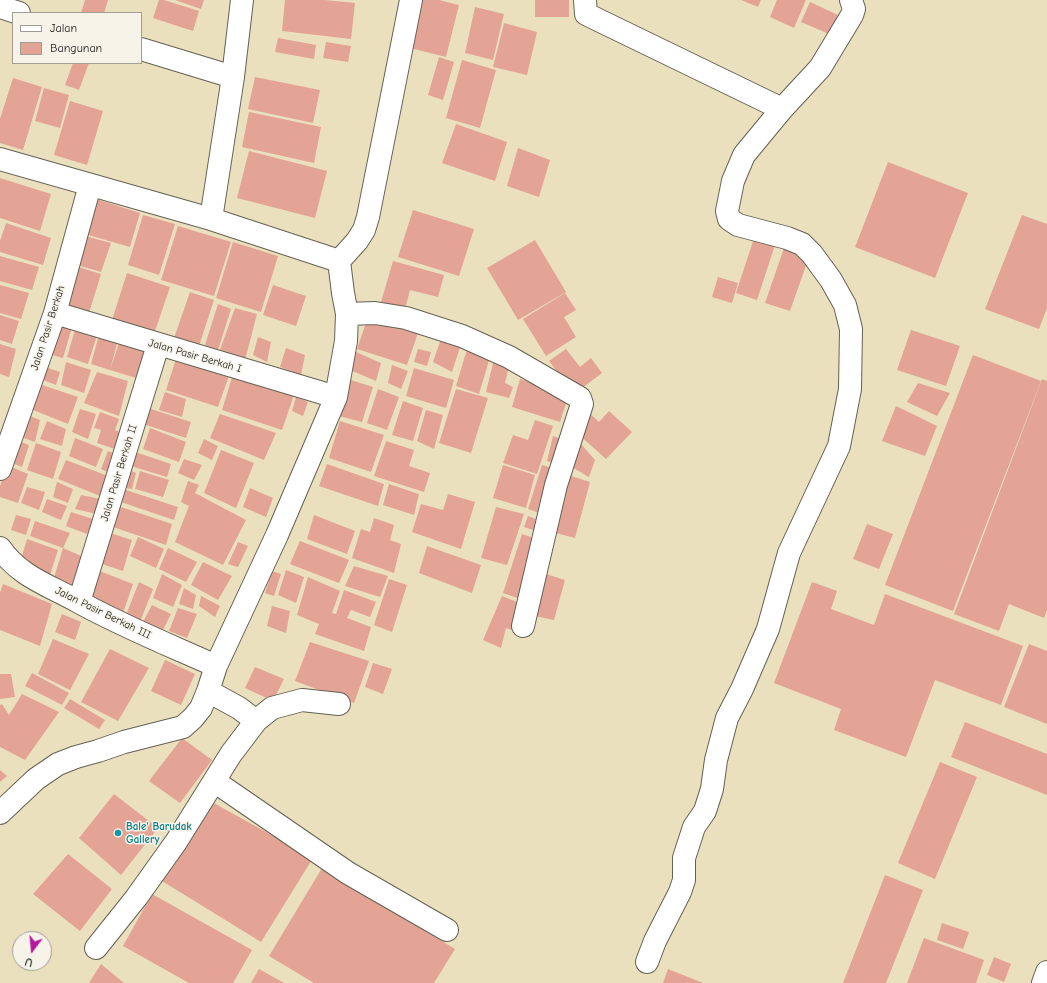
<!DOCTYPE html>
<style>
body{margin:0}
#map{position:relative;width:1047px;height:983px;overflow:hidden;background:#ebe0be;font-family:"Comic Neue",sans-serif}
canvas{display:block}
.legend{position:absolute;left:12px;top:12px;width:130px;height:52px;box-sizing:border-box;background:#f7f3e8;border:1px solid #9f9d96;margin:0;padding:5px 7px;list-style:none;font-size:12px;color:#1c1c1c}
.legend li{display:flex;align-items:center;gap:8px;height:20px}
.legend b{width:20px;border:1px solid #9f9d96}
.north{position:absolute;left:12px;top:931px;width:40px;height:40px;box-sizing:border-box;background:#f7f3e8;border:1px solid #9f9d96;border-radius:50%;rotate:196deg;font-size:11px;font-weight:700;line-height:16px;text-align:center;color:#1c1c1c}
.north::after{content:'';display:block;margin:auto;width:14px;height:18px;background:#b5179e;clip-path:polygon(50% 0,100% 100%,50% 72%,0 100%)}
</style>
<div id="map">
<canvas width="1047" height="983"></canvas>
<ul class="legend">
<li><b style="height:5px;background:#fff"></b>Jalan</li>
<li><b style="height:11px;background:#e3a395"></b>Bangunan</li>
</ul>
<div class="north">U</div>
</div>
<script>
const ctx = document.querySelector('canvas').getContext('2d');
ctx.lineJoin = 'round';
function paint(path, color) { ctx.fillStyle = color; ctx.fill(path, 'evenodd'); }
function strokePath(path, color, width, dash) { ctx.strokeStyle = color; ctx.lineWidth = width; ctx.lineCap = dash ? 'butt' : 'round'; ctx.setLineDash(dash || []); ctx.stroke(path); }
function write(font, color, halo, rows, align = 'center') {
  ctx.font = font + ' "Comic Neue",sans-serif'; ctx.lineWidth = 3; ctx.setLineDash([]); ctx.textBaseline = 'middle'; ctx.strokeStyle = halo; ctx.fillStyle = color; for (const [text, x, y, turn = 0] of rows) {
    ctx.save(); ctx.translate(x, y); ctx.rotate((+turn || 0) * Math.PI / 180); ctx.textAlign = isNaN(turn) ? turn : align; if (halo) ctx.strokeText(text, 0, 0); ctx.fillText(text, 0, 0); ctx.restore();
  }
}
const building = new Path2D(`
 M 85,0 L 108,0 L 104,13 L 81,13 Z
 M 159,0 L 164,0 L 199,11 L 193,31 L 153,18 Z
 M 175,0 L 204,0 L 201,9 Z
 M 285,0 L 325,0 L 355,3 L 351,39 L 282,31 Z
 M 417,0 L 439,0 L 459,5 L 446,57 L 406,47 Z
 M 535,0 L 569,0 L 569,17 L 535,17 Z
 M 741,0 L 761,0 L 758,7 Z
 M 777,0 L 806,0 L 794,28 L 770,17 Z
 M 810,2 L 838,15 L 829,34 L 801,22 Z
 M 475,7 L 504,14 L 493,60 L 465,53 Z
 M 504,23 L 537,32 L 527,75 L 493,67 Z
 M 278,38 L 316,45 L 314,59 L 275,52 Z
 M 326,42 L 351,46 L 348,62 L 323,58 Z
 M 439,57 L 454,62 L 443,100 L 428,95 Z
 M 462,60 L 496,70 L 480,128 L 446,118 Z
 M 73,63 L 89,63 L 79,90 L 65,85 Z
 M 255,77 L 320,90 L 313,123 L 248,109 Z
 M 13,78 L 42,87 L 23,150 L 0,143 L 0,119 Z
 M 44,88 L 69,95 L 60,128 L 35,121 Z
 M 70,101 L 103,111 L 87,165 L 54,155 Z
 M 249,112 L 321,127 L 314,163 L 242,147 Z
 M 456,124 L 507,142 L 495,181 L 442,163 Z
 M 518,148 L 550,160 L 539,197 L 507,186 Z
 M 249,151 L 327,171 L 315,218 L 237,198 Z
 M 888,162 L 968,193 L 935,278 L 855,247 Z
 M 0,178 L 51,194 L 40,231 L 0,218 Z
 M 96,199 L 140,213 L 130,247 L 85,234 Z
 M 413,210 L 474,229 L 459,276 L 398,257 Z
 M 143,215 L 175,224 L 159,275 L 128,265 Z
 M 1022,215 L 1047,224 L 1047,308 L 1039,329 L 985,309 Z
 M 6,223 L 51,238 L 43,265 L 0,252 L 0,241 Z
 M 178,226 L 231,242 L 214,296 L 161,280 Z
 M 755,235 L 776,242 L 757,300 L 736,293 Z
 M 85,236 L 111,243 L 101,272 L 77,265 Z
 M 535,240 L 566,292 L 518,320 L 487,268 Z
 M 233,242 L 278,256 L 261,312 L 216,298 Z
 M 785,245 L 810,254 L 790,311 L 765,303 Z
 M 0,256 L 39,267 L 32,290 L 0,281 Z
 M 393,261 L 444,275 L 438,297 L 410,290 L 405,309 L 381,302 Z
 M 75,266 L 101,274 L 89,313 L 63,305 Z
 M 127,273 L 170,287 L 153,337 L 111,323 Z
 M 718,277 L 738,283 L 732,303 L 712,297 Z
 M 0,285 L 29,293 L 21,319 L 0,313 Z
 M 273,285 L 306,296 L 296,326 L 263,315 Z
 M 190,292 L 214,300 L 198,349 L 173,341 Z
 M 565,293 L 576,310 L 564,317 L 576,337 L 546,356 L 523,319 Z
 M 218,304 L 231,309 L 218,350 L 205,345 Z
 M 235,308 L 257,314 L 245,360 L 220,350 Z
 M 369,314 L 419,330 L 407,365 L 357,349 Z
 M 0,315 L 19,321 L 12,344 L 0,340 Z
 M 59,320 L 73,324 L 63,358 L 49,354 Z
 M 76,326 L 98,332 L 88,364 L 67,357 Z
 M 911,330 L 960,346 L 946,386 L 897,370 Z
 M 100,331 L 119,336 L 110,370 L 91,364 Z
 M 442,336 L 461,344 L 452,372 L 433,362 Z
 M 121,337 L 146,345 L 136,378 L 110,370 Z
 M 258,337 L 271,342 L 267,362 L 253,355 Z
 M 0,344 L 16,349 L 9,377 L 0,374 Z
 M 468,346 L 491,354 L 479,394 L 456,386 Z
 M 286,348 L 305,355 L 301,375 L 280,367 Z
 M 418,349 L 431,352 L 427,366 L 414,362 Z
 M 566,349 L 580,367 L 591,358 L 602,373 L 574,394 L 549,361 Z
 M 356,352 L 381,363 L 376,381 L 350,370 Z
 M 973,355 L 1041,381 L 953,611 L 885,585 Z
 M 177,356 L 230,373 L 218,407 L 166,390 Z
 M 494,359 L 509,366 L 505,383 L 513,387 L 509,398 L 486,392 Z
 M 66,362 L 91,370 L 84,393 L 61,385 Z
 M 392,365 L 408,371 L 401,389 L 388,383 Z
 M 42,366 L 60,372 L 56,385 L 38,378 Z
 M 414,368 L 454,380 L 446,408 L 406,396 Z
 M 97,372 L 128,381 L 119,416 L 84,403 Z
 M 233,374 L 294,395 L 282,430 L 222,410 Z
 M 520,379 L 569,394 L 560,422 L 512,407 Z
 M 1042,379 L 1047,381 L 1047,610 L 1044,618 L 1009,604 L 999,631 L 954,614 Z
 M 351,380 L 373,387 L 362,422 L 339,416 Z
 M 918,383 L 950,393 L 937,416 L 907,402 Z
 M 42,385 L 78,397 L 68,424 L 33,410 Z
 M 378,389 L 399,397 L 387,430 L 367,423 Z
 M 456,389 L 488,398 L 471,453 L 439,443 Z
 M 165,392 L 186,399 L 182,417 L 159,410 Z
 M 296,397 L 308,402 L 303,416 L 292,411 Z
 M 403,401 L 423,408 L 413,441 L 392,435 Z
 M 896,406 L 937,426 L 925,456 L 882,441 Z
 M 583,407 L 599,422 L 609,411 L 632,432 L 606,459 L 575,431 Z
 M 148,408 L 191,422 L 186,438 L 143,424 Z
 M 80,409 L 96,414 L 88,439 L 72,432 Z
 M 426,410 L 443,415 L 434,449 L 417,441 Z
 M 100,412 L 119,419 L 115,430 L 122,433 L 118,450 L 97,443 L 101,430 L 94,428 Z
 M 25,414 L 40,420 L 35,442 L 18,436 Z
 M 220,414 L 276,433 L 264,460 L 210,438 Z
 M 535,420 L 553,426 L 537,474 L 503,463 L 513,435 L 528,440 Z
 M 47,421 L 66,429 L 62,446 L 40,439 Z
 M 340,421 L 384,435 L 371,472 L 329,458 Z
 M 150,428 L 186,442 L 179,462 L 143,449 Z
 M 553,436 L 566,441 L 558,465 L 547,461 Z
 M 75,438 L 103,449 L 96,467 L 69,456 Z
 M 14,439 L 29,445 L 22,467 L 7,461 Z
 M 204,439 L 218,446 L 212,460 L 198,453 Z
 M 386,441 L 414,450 L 409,466 L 430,473 L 424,492 L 374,476 Z
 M 36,443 L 61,452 L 53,479 L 27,470 Z
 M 580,443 L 595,460 L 589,477 L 570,466 Z
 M 221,450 L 254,463 L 236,508 L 204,493 Z
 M 108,451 L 121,456 L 114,475 L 101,469 Z
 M 135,452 L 171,464 L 167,477 L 131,466 Z
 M 184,459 L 202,465 L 194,480 L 178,473 Z
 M 66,460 L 108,476 L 100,496 L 58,479 Z
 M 327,464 L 384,484 L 378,506 L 319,486 Z
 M 7,465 L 28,474 L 18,503 L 0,497 L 0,486 Z
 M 503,465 L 535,475 L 526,508 L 493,498 Z
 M 542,465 L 559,470 L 545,515 L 528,509 Z
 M 124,468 L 136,473 L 132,489 L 121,487 Z
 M 140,471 L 169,480 L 163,497 L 135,489 Z
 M 568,475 L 590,482 L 575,538 L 552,532 Z
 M 188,481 L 199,485 L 195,493 L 246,520 L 223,565 L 175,542 L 189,506 L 181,502 Z
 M 57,482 L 73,489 L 68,503 L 53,497 Z
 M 389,484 L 419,494 L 414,515 L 383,505 Z
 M 27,487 L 45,492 L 39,510 L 21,503 Z
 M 250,488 L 273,498 L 266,517 L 243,507 Z
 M 126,490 L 178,507 L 174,520 L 121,502 Z
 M 448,494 L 475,502 L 461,549 L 412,532 L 421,504 L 443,510 Z
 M 81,495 L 101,499 L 97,514 L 75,509 Z
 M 47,499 L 67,506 L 61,520 L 42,512 Z
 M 115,505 L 172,524 L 166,545 L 110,526 Z
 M 496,507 L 524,514 L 507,565 L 481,558 Z
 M 71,512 L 93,519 L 87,534 L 66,526 Z
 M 16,515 L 31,519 L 26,535 L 11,530 Z
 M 314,515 L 355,531 L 347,554 L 307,539 Z
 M 528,516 L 541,521 L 539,532 L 524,527 Z
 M 374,518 L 394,525 L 390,540 L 401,544 L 394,573 L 352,558 L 361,529 L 370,532 Z
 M 35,521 L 70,533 L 63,548 L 30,536 Z
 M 867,524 L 893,534 L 879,569 L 853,559 Z
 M 107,532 L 132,540 L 123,571 L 99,563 Z
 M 522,534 L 539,540 L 520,599 L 503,593 Z
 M 138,537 L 164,549 L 156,568 L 130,556 Z
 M 27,539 L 58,550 L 50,575 L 20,563 Z
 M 300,541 L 349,560 L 339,583 L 290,564 Z
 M 238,542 L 248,546 L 238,567 L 228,564 Z
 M 427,546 L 481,565 L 472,593 L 419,573 Z
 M 63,548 L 86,558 L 76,591 L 53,581 Z
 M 168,548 L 197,562 L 186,582 L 159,569 Z
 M 203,562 L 232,576 L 218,600 L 191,585 Z
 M 354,566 L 388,576 L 380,597 L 345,586 Z
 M 97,570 L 133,584 L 123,613 L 86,601 Z
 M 286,570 L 304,577 L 296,603 L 278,595 Z
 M 272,571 L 281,574 L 274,596 L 265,593 Z
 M 540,572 L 565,580 L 554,620 L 530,615 Z
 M 162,574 L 182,585 L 173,607 L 153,598 Z
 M 308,577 L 340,591 L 332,613 L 336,614 L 344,590 L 376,602 L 370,617 L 351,610 L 347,618 L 371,627 L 364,651 L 315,634 L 319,624 L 297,615 Z
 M 389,579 L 407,585 L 392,632 L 374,625 Z
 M 139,582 L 153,589 L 140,622 L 126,615 Z
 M 812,582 L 837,591 L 831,609 L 874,625 L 885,594 L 1023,646 L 1001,705 L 935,680 L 906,757 L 834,730 L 841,709 L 774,683 Z
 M 3,584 L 52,604 L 40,646 L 0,630 L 0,593 Z
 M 184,588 L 196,595 L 193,609 L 179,604 Z
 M 201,596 L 220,606 L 215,617 L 199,606 Z
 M 502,596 L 522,604 L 515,631 L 506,628 L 501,648 L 483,640 Z
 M 152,605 L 171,614 L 162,632 L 143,622 Z
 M 272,606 L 290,611 L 286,633 L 267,626 Z
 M 178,608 L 197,614 L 187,638 L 169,631 Z
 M 62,614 L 81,622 L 75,640 L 55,632 Z
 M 53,639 L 89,654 L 70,690 L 38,674 Z
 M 310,642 L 369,661 L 354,703 L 295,681 Z
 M 1029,644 L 1047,651 L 1047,724 L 1004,707 Z
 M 110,649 L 149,668 L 118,721 L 81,702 Z
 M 165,660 L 195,674 L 181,705 L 151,691 Z
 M 373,663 L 392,669 L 383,694 L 365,687 Z
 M 255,667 L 284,679 L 273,701 L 245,688 Z
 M 32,673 L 69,693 L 62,705 L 25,686 Z
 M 0,674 L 11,674 L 15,697 L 0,699 Z
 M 22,694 L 59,712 L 25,760 L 0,747 L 0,705 L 2,704 L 9,715 Z
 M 70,699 L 105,720 L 99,729 L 64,708 Z
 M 965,722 L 1047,754 L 1047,795 L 951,757 Z
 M 182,738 L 212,760 L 180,803 L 149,781 Z
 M 940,762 L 977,777 L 935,879 L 898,863 Z
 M 0,770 L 7,776 L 0,782 Z
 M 114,794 L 158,828 L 121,875 L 79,838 Z
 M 212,802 L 313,858 L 261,942 L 162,881 Z
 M 68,854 L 112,889 L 80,931 L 33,894 Z
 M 322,868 L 455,949 L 434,983 L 314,983 L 269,956 Z
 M 885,875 L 923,890 L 886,983 L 843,983 Z
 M 152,894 L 252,950 L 233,983 L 189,983 L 123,946 Z
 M 942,923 L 969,932 L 963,949 L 937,940 Z
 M 924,938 L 984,960 L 976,983 L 907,983 Z
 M 994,957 L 1011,964 L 1004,982 L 987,975 Z
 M 101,964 L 124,983 L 89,983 Z
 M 259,969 L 284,983 L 251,983 Z
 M 668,969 L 703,983 L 663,983 Z`);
const minor = new Path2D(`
 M 585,0 L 586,14 L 782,109
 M 0,7 L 19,13
 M 141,49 L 233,77
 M 0,159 L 211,219 L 339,261 L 343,293 L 347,314 L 346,341 L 336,397 L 277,535 L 216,666 L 208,691 L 201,708 L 193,718 L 183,727 L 124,742 L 98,751 L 76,757 L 58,764 L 36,779 L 0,813
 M 211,219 L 233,77 L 242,0
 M 339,261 L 357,241 L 364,230 L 368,217 L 411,0
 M 55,313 L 336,397
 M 347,314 L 375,313 L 406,318 L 462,336 L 509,357 L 580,398 L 582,404 L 556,485 L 523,626
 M 0,469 L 55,313 L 90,185
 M 0,548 C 19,576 48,585 77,601 C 122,626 169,645 216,666
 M 79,602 L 158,345
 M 208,691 L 239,708 L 256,721
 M 214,781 L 348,873 L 447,930
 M 96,948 L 136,898 L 176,842 L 231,754 L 256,721 L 272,708 L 302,700 L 339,704
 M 647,962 L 655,941 L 680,892 L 684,880 L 684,858 L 694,827 L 705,811 L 712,789 L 716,760 L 727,718 L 742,689 L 768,629 L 789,553 L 839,446 L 850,389 L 851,329 L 845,305 L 831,280 L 812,254 L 802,244 L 787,238 L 738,225 L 729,219 L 727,211 L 733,181 L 744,155 L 782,109 L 820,68 L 852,15 L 854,9 L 851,0`);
const major = new Path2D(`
 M 1043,983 L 1047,972`);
const markers = [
 [118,833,4,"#0f9aa8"]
];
const streetNames = [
 ["Jalan Pasir Berkah",48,328,-72],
 ["Jalan Pasir Berkah I",195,356,16],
 ["Jalan Pasir Berkah II",119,473,-73],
 ["Jalan Pasir Berkah III",103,613,26]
];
const cultureNames = [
 ["Bale' Barudak",126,827],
 ["Gallery",126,840]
];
paint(building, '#e3a395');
strokePath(minor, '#646155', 24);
strokePath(major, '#646155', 24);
strokePath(minor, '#fff', 22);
strokePath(major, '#fff', 22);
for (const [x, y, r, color] of markers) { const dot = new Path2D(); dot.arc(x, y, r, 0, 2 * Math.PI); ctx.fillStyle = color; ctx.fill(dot); strokePath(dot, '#f7f3e8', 1.5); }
write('11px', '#1c1c1c', '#f7f3e8', streetNames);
write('bold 11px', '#0d838f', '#f7f3e8', cultureNames, 'left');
</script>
